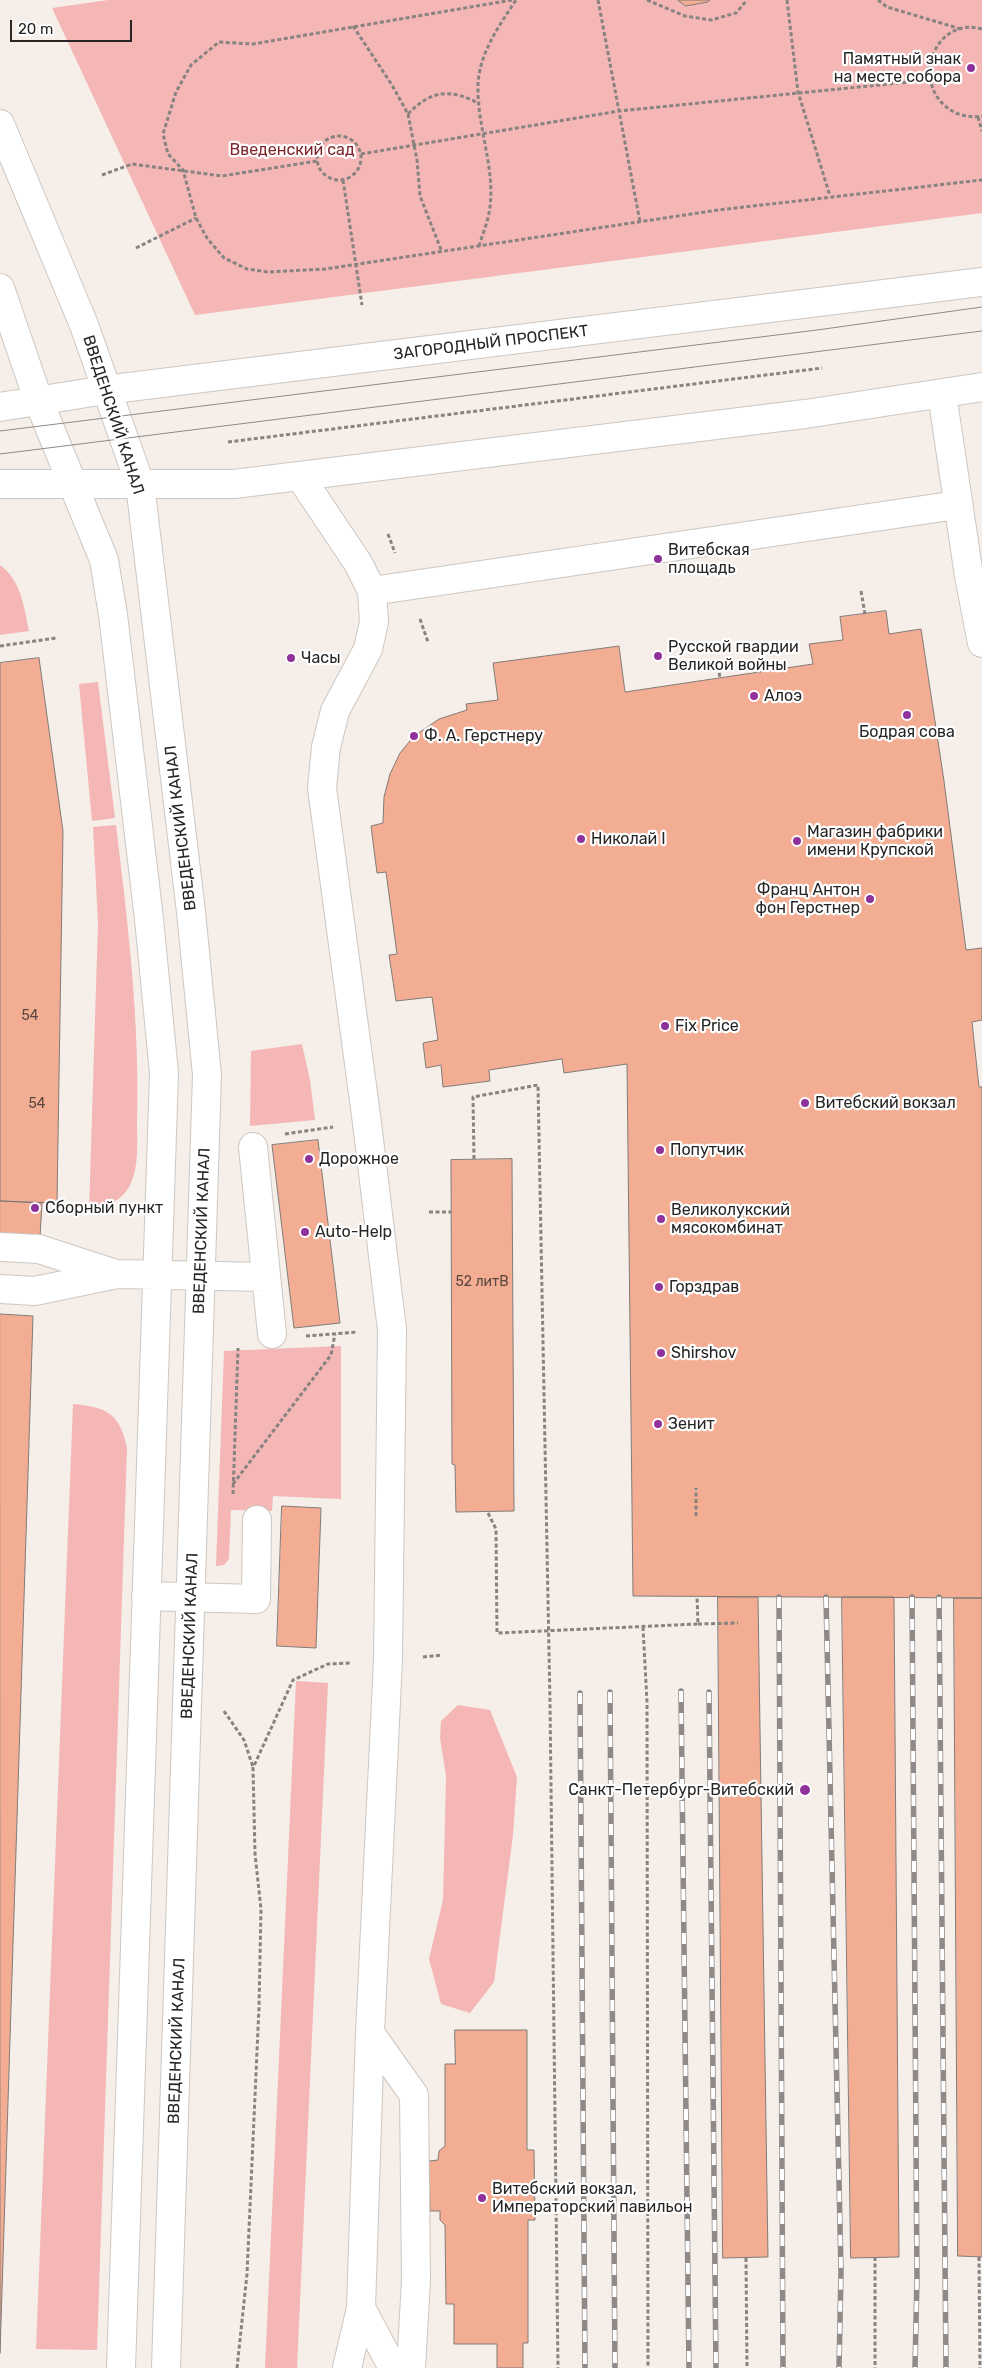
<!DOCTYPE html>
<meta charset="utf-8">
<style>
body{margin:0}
#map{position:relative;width:982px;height:2368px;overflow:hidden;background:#f5eee9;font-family:Rubik,sans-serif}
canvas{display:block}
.scale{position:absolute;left:10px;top:20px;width:122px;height:22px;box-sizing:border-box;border:2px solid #282624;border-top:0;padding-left:6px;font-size:15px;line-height:18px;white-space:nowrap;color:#282624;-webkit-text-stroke:4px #fff;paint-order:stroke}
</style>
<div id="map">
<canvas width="982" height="2368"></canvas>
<div class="scale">20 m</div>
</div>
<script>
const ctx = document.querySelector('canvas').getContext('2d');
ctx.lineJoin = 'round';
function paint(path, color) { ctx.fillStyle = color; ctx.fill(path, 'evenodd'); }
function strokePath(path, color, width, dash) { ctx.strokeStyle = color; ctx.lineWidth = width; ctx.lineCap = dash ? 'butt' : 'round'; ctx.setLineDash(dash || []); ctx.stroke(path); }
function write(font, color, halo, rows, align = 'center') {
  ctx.font = font + ' Rubik,sans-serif'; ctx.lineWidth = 4.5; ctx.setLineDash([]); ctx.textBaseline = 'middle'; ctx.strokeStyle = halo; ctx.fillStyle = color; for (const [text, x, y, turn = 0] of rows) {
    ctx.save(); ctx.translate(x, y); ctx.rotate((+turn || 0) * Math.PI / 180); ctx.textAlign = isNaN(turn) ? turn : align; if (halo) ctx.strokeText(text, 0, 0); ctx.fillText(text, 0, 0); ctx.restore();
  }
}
const green = new Path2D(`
 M 108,0 L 982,0 L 982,213 L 195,315 L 52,8 Z
 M 0,565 C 21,580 24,607 29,631 L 0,635 Z
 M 98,682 L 115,818 L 92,821 L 79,684 Z
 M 116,825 C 128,924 140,1023 137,1123 C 137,1142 139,1166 131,1183 C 123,1201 107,1206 89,1211 L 98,923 L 93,827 Z
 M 302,1044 L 310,1080 L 315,1120 L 250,1126 L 251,1051 Z
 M 341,1346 L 341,1499 L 273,1496 L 272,1511 L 231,1510 L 229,1559 L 224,1565 L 216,1566 L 224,1351 Z
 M 73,1404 C 106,1407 120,1413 127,1448 L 97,2350 L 36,2349 Z
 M 296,1681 L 328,1683 L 297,2368 L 265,2368 Z
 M 458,1705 L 490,1710 L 517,1777 L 513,1835 L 494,1982 L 470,2013 L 441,2004 L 429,1959 L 443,1900 L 446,1776 L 440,1738 L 441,1721 Z`);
const building = new Path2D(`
 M 678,0 L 710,0 L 708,2 L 686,6 Z
 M 886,611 L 889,634 L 921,629 L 944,781 L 966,950 L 982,948 L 982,1020 L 972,1022 L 979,1087 L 982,1087 L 982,1598 L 633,1596 L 627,1064 L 564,1073 L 562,1059 L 489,1070 L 490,1081 L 443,1087 L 441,1065 L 426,1068 L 423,1043 L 438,1040 L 432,997 L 396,1001 L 389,955 L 397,954 L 386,872 L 377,873 L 371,826 L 383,823 L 384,797 L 390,774 L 400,753 L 414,736 L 439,719 L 467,710 L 466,704 L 498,700 L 493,663 L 619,646 L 625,692 L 813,664 L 809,644 L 843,640 L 840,617 Z
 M 39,658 L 63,831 L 57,1203 L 0,1201 L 0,663 Z
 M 318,1140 L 340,1323 L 294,1328 L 272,1145 Z
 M 512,1159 L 514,1511 L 456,1512 L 455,1465 L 452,1464 L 451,1160 Z
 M 0,1201 L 42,1203 L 40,1237 L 0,1235 Z
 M 0,1314 L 33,1316 L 0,2353 Z
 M 282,1506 L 321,1508 L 316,1648 L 277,1646 Z
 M 718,1597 L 758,1597 L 768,2257 L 723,2258 Z
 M 842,1597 L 894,1597 L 899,2257 L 851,2258 Z
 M 954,1598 L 982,1598 L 982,2257 L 958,2256 Z
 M 455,2030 L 527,2030 L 527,2150 L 534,2150 L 535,2220 L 528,2220 L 528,2343 L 523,2343 L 523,2368 L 497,2368 L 497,2344 L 454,2344 L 454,2304 L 446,2304 L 445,2225 L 440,2220 L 440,2211 L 430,2211 L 429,2161 L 438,2160 L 439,2151 L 445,2146 L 445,2064 L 455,2064 Z`);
const path = new Path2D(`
 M 512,0 L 253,44 L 219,42 L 191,65 L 176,92 L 163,134 L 168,154 L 183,170 L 196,218 L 207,238 L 224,258 L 247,269 L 268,272 L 325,269 L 718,210 L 982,180
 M 598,0 L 640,222
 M 647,0 L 685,16 L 711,20 L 736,13 L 747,0
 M 787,0 L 798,92 L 830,196
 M 878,0 L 887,7 L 961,29
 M 353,26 L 392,85 L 408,114 L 417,160 L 420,196 L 442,252
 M 982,29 C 932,15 908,90 956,113 C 963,116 974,118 982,116
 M 408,114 C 431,90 450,88 480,104
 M 978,117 L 982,131
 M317 158a22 22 0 1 1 44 0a22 22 0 1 1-44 0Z
 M 361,154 L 619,111 L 929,80
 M 102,175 L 132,164 L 222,176 L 317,161
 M 343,180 L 362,305
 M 479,246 C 482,236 487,224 489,213 C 497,172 477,128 478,87 C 478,55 499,26 516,0
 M 136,248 L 196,218
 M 228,442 L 822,368
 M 388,534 L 395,553
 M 861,591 L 865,614
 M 420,619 L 428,642
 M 0,646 L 56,638
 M 717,660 L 720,678
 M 285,1134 L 333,1127
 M 474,1159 L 473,1097 L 538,1085 L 550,1703 L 558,2368
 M 429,1212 L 451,1212
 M 306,1336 L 357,1332
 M 233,1484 L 331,1355 L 335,1334
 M 233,1494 L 238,1348
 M 488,1513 L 496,1529 L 497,1633 L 698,1624 L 697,1596
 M 696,1516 L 696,1488
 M 698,1624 L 738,1623
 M 643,1627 L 647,1702 L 648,2368
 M 423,1657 L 442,1655
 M 224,1711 L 244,1740 L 253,1767
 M 875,2257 L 875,2368
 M 979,2257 L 980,2368
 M 746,2258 L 747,2368
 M 237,2368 L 247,2274 L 259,2007 L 261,1909 L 255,1854 L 253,1768 L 293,1680 L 328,1664 L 352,1663`);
const minor = new Path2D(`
 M 0,124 L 84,325 L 140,484 L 191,912 L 207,1075 L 166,2368
 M 0,288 L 39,402 L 104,560 L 113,615 L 149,919 L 164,1073 L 121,2368
 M 942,394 L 969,576 L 982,643
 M 301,478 L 358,563 L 372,591 L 374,622 L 368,649 L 335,711 L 326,747 L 322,788 L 367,1123 L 392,1330 L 388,1660 L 370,2033 L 361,2308 L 347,2368
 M 372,591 L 957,505
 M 253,1147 L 272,1334
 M 0,1247 L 39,1249 L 116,1274
 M 0,1289 L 35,1291 L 117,1274 L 266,1277
 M 146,1596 L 256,1599 L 257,1520
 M 370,2033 L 414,2095 L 416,2280 L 411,2368
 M 361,2308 L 393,2368`);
const major = new Path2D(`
 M 0,407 L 105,390 L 982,282
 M 0,484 L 234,484 L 805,414 L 982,387`);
const tram = new Path2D(`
 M 0,431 L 817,330 L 982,307
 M 0,454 L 982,331`);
const rail = new Path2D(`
 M 779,1597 L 783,2368
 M 826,1597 L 841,2271 L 839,2368
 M 912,1597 L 917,2277 L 915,2368
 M 939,1597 L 946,2368
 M 681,1691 L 689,2368
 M 610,1692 L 615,2368
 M 709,1692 L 716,2368
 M 580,1693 L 585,2368`);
const markers = [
 [971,68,5,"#8f319b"],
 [658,559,5,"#8f319b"],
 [658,656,5,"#8f319b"],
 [291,658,5,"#8f319b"],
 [754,696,5,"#8f319b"],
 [907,715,5,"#8f319b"],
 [414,736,5,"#8f319b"],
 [581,839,5,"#8f319b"],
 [797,841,5,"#8f319b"],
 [870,899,5,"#8f319b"],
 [665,1026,5,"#8f319b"],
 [805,1103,5,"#8f319b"],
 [660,1150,5,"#8f319b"],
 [309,1159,5,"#8f319b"],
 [35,1208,5,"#8f319b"],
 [661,1219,5,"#8f319b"],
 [305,1232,5,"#8f319b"],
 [659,1287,5,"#8f319b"],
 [661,1353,5,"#8f319b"],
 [658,1424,5,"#8f319b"],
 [805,1790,6,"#8f319b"],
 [482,2198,5,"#8f319b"]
];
const numberNames = [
 ["54",30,1016],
 ["54",37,1104],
 ["52 литВ",482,1282]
];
const poiNames = [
 ["Памятный знак",961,59,"right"],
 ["на месте собора",961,77,"right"],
 ["Витебская",668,550],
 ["площадь",668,568],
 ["Русской гвардии",668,647],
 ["Великой войны",668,665],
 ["Часы",301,658],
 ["Алоэ",764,696],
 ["Бодрая сова",907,732,"center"],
 ["Ф. А. Герстнеру",424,736],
 ["Магазин фабрики",807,832],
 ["имени Крупской",807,850],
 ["Николай I",591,839],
 ["Франц Антон",860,890,"right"],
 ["фон Герстнер",860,908,"right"],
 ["Fix Price",675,1026],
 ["Витебский вокзал",815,1103],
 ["Попутчик",670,1150],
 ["Дорожное",319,1159],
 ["Сборный пункт",45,1208],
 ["Великолукский",671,1210],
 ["мясокомбинат",671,1228],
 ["Auto-Help",315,1232],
 ["Горздрав",669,1287],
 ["Shirshov",671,1353],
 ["Зенит",668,1424],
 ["Санкт-Петербург-Витебский",794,1790,"right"],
 ["Витебский вокзал,",492,2189],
 ["Императорский павильон",492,2207]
];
const parkNames = [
 ["Введенский сад",292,150]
];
const streetNames = [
 ["ЗАГОРОДНЫЙ ПРОСПЕКТ",491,343,-7],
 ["ВВЕДЕНСКИЙ КАНАЛ",113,415,72],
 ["ВВЕДЕНСКИЙ КАНАЛ",181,828,-97],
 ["ВВЕДЕНСКИЙ КАНАЛ",202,1231,-88],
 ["ВВЕДЕНСКИЙ КАНАЛ",190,1636,-88],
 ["ВВЕДЕНСКИЙ КАНАЛ",177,2041,-88]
];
paint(green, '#f4b7b5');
paint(building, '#f2ad93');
strokePath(building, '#827b78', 1);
strokePath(minor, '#cdc7c2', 30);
strokePath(major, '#cdc7c2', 30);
strokePath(path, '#888380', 3, [4, 2.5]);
strokePath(minor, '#fff', 28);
strokePath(major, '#fff', 28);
strokePath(tram, '#8f8a87', 1);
strokePath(rail, '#8f8a87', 5.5);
strokePath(rail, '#fff', 4, [11]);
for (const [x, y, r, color] of markers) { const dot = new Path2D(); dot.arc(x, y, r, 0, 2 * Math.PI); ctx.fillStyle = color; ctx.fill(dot); strokePath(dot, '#fff', 2); }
write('14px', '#5a4840', null, numberNames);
write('16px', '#282624', '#fff', poiNames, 'left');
write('16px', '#7c262a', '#fff', parkNames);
write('16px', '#282624', '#fff', streetNames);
</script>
